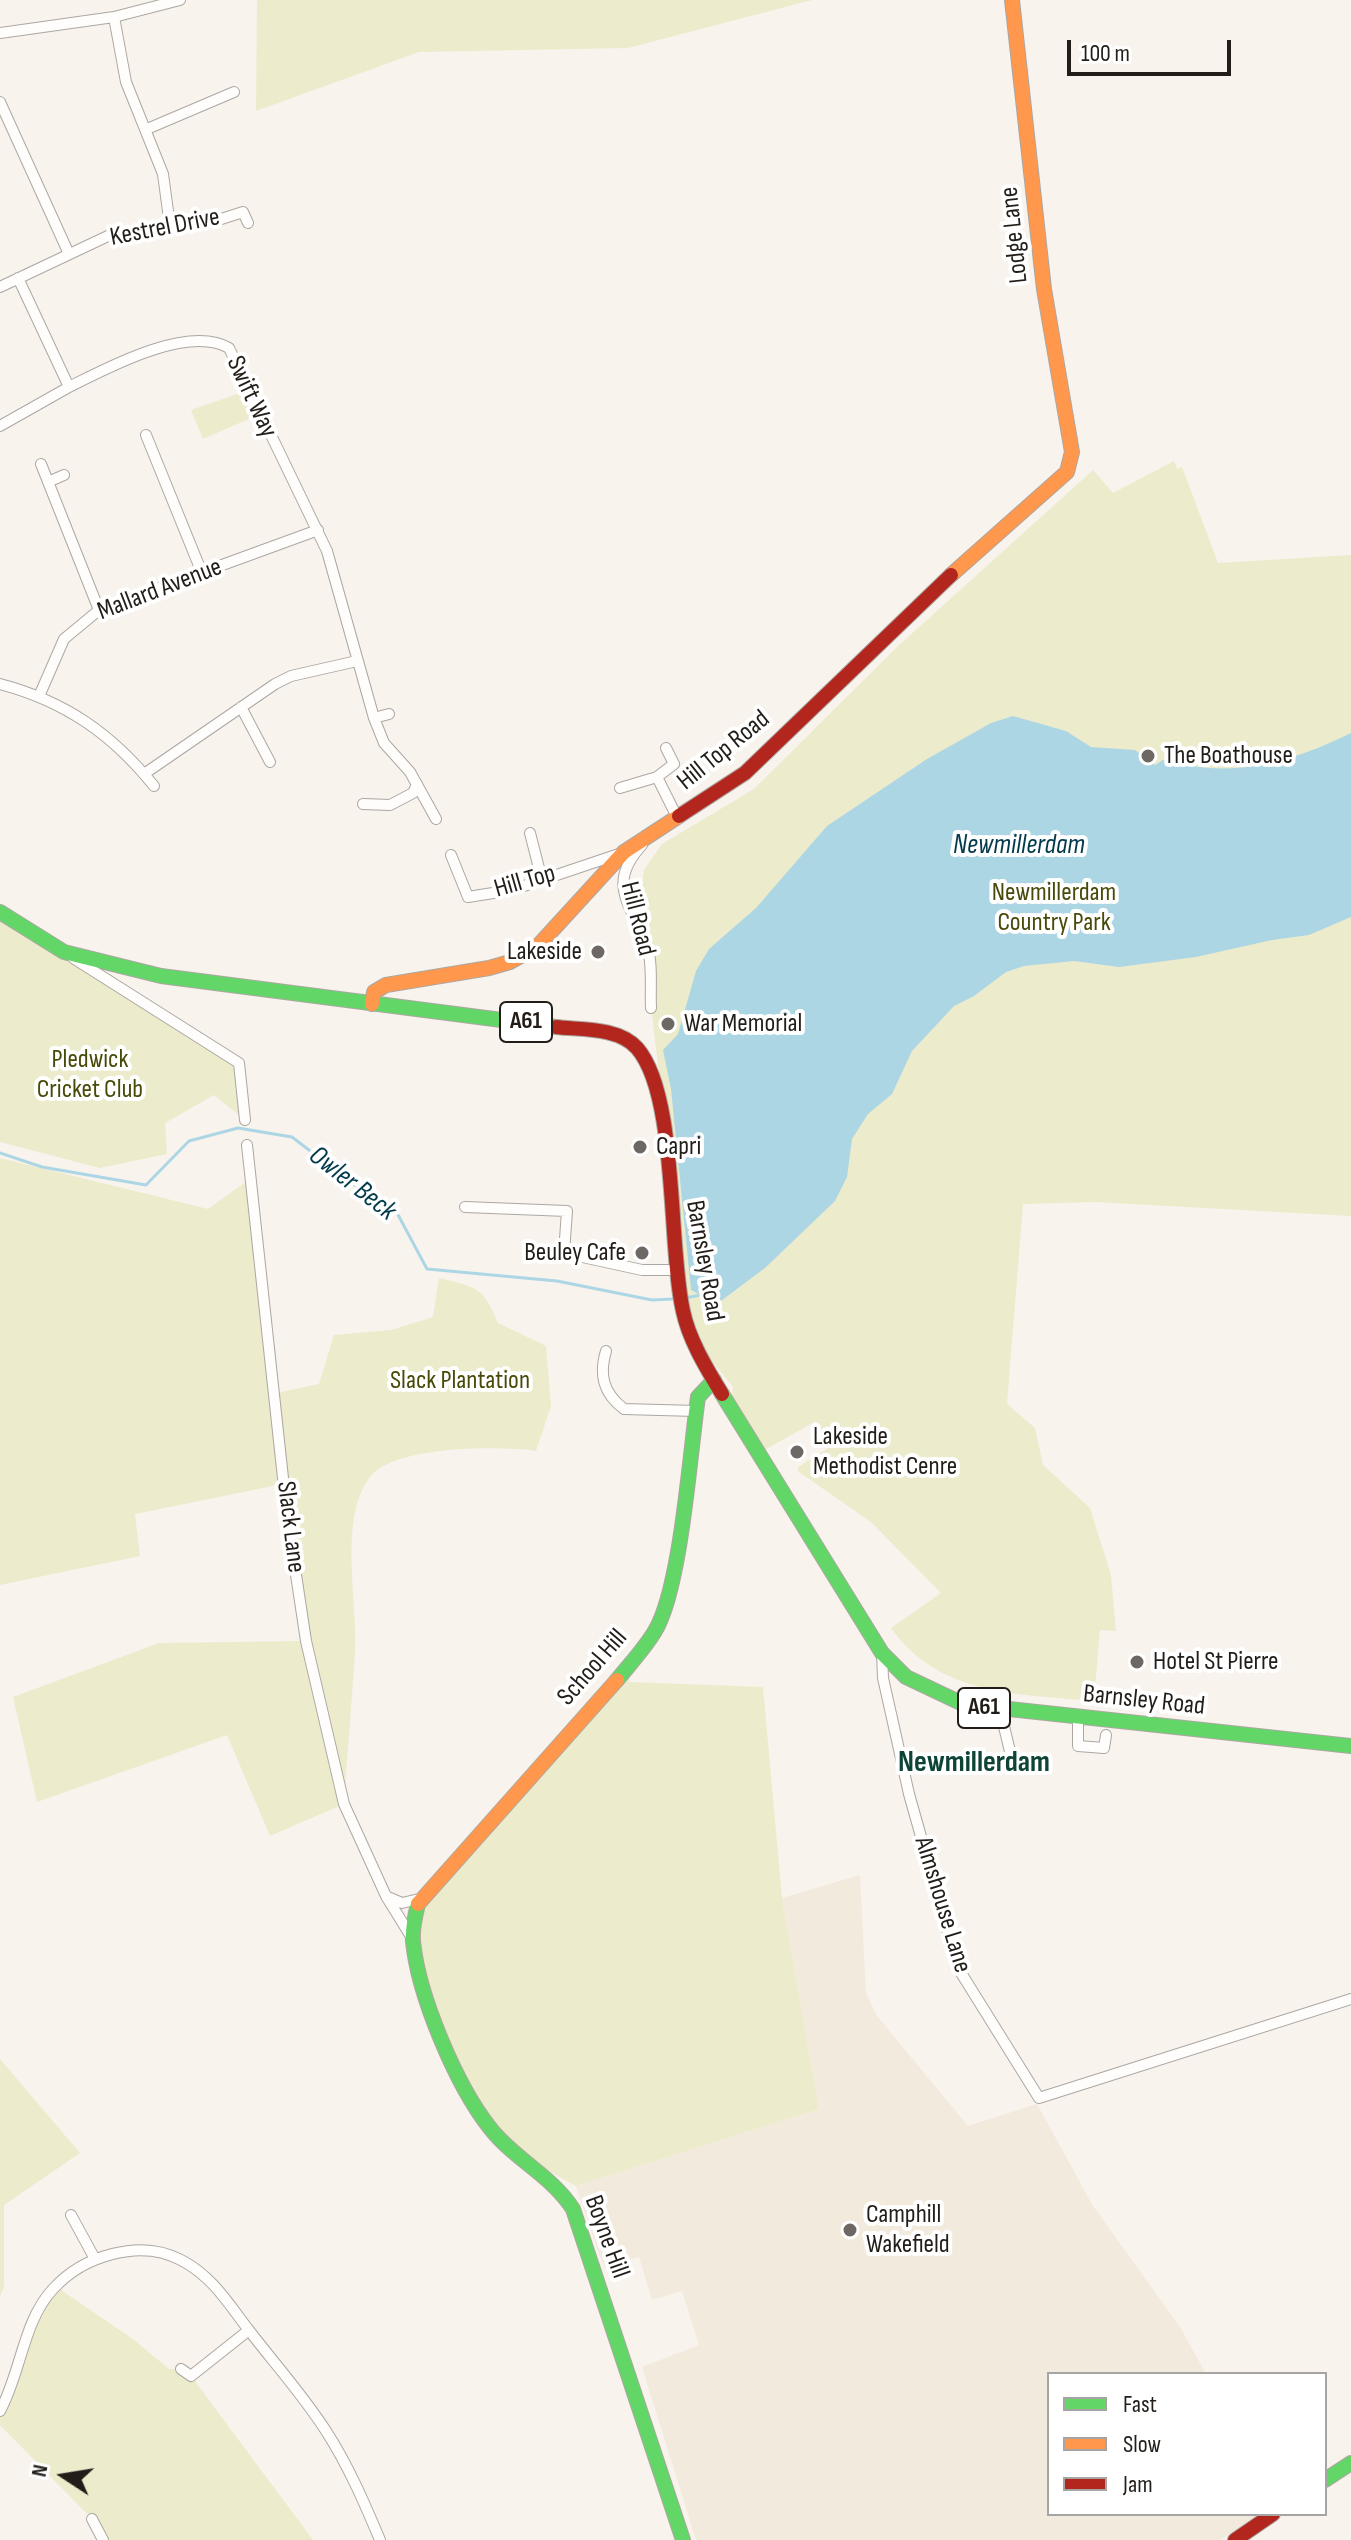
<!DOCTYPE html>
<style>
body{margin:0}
#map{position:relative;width:1351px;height:2540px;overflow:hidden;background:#f9f3ed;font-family:"Sofia Sans Condensed",sans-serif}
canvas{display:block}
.legend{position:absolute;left:1047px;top:2372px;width:280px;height:144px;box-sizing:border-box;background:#fff;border:2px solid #a7a5a3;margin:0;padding:10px 14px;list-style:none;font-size:24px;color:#221d18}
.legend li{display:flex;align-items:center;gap:16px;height:40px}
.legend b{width:40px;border:2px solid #a7a5a3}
.north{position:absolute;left:24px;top:2436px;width:80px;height:80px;-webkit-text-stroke:6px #fff;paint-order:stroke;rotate:282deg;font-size:22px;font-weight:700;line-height:32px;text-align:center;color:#221d18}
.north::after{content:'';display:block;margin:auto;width:28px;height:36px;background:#221d18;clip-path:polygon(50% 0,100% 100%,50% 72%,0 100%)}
.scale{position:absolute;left:1067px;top:40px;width:164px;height:36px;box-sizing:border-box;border:4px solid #221d18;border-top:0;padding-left:10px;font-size:24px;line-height:28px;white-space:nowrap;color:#221d18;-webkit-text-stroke:6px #fff;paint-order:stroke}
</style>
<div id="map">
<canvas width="1351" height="2540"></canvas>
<ul class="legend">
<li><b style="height:10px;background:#63d668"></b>Fast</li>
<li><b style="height:10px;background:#ff974d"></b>Slow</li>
<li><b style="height:10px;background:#b3261e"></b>Jam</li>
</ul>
<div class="north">N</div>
<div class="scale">100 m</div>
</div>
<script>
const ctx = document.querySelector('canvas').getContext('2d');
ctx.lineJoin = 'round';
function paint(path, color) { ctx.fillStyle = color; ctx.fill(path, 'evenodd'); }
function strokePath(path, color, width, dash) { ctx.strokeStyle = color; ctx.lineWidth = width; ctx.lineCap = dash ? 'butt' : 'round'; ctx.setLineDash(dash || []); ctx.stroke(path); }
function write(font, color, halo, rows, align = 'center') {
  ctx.font = font + ' "Sofia Sans Condensed",sans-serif'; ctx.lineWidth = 8; ctx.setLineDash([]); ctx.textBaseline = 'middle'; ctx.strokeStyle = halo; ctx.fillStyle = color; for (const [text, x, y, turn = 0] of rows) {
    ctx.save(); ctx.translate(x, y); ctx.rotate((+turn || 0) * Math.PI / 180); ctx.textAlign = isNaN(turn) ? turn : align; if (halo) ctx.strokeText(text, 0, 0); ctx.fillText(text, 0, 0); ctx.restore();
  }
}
const education = new Path2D(`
 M 860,1875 L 866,1993 L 877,2016 L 968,2126 L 1037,2104 L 1093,2206 L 1180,2327 L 1206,2374 L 1049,2374 L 1049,2514 L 1260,2514 L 1220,2540 L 696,2540 L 642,2367 L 699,2345 L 682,2291 L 652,2300 L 639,2257 L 604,2268 L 576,2186 L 819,2109 L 782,1898 Z`);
const green = new Path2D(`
 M 257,0 L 812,0 L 628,48 L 419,52 L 256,111 Z
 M 249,390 L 260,414 L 203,439 L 191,410 Z
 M 1174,461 L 1177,469 L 1182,467 L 1218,563 L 1351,555 L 1351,1216 L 1095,1202 L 1023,1204 L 1007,1404 L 1035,1428 L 1043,1465 L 1090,1508 L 1111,1575 L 1116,1631 L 1100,1630 L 1094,1701 C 1018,1694 939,1696 891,1628 L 941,1593 L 871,1522 L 799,1472 L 797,1468 L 831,1446 L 816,1421 L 761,1452 L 731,1405 L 733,1387 L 690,1334 L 639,906 L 644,870 L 662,844 L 754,789 L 897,647 L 1093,470 L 1113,493 Z
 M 0,912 L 239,1063 L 245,1120 L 214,1095 L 165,1123 L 167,1154 L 100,1168 L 0,1142 Z
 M 0,1158 L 208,1209 L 251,1178 L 276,1393 L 319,1384 L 334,1335 L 391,1330 L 433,1317 L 439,1278 C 476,1287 483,1286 498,1323 L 546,1346 L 551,1406 L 536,1451 C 499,1446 395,1445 370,1477 C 338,1519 358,1601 355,1651 C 352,1702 347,1753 344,1804 L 270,1836 L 227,1735 L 37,1802 L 13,1697 L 159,1643 L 306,1641 L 283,1484 L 135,1514 L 140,1556 L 0,1585 Z
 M 632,1663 L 629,1682 L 763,1687 L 782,1898 L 819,2109 L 576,2186 L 514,2152 L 488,2126 L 417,1968 L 419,1899 Z
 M 0,2059 L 80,2153 L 4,2205 L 4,2287 L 0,2296 Z
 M 55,2286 L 133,2339 L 169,2369 L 181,2369 L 191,2376 L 313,2540 L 103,2540 L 92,2519 L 0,2425 L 0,2411 L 40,2305 Z`);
const water = new Path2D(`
 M 1013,716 L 1066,731 L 1091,747 L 1135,750 L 1155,765 L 1163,760 C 1233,779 1287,764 1351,733 L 1351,917 L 1309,935 L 1272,940 L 1196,957 L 1119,967 L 1074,961 L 1024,966 L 1006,972 L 974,996 L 954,1006 L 912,1051 L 892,1094 L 868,1114 L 852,1139 L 847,1177 L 835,1201 L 765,1268 L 706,1312 L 701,1295 L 691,1290 L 671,1089 L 663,1050 L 678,1034 L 696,971 L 709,949 L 756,908 L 827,826 L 927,759 L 991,723 Z`);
const stream = new Path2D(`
 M 0,1153 L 42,1167 L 146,1185 L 189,1141 L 238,1128 L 292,1137 L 357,1187 L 396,1211 L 427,1269 L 557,1281 L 652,1300 L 674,1299
 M 685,1298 L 701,1295`);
const street = new Path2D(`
 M 114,17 L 126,82 L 163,174 L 170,226
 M 0,33 L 114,17 L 180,0
 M 0,102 L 69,254
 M 147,129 L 234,92
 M 18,278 L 69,387 C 107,368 188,324 229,348 L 327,551 L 374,718 L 384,743 L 410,772 L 436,819
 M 0,287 L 110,235 L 215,221 L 243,212 L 248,223
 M 0,426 L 69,387
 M 146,435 L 202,573
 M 41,464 L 99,610
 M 48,482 L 64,475
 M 0,684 C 65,701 112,734 154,786
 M 40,694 L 64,639 L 99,610 L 318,530
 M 241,707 L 270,762
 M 374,718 L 389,714
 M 144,774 L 275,684 L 291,676 L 357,661
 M 657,777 L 678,819
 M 620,788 L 657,777 L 674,764 L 666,748
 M 363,804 L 390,805 L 413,793 L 417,784
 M 530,833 L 542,880
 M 642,845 C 605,885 632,905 647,946 C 653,963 650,989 651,1008
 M 451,855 L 468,897 L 512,890 L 622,853
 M 73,958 L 239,1063 L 245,1120
 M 247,1145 L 287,1515 L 306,1641 L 344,1804 L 386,1896 L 412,1938
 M 465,1207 L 567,1211 L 564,1253 L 642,1270 L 676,1270
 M 606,1351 C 599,1375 603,1393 624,1409 L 696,1411
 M 882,1653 L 883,1678 L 909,1794 L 958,1968 L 1039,2098 L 1351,1999
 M 1000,1710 L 1014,1768
 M 1078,1718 L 1078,1746 L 1104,1748 L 1106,1735
 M 388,1897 L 402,1903 L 419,1899
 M 71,2215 L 95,2259
 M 181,2369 L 191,2376 L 249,2330
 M 0,2411 C 21,2373 23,2321 53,2289 C 83,2256 140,2238 181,2260 C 212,2276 228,2303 248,2329 C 274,2363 303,2395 326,2431 C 348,2465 364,2502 380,2540
 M 92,2519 L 103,2540`);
const fast = new Path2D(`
 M 0,912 L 64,952 L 161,976 L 556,1027
 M 722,1394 L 882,1653 L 906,1677 L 963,1704 L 1351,1746
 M 617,1680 C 630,1664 645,1648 655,1631 C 681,1588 690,1452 698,1397 L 714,1380
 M 418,1904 C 415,1916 412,1929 413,1941 C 418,1995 456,2085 490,2128 C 514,2159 551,2175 573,2209 L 683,2540
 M 1325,2480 L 1351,2463`);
const slow = new Path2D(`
 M 951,575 L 1067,472 L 1072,452 L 1044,289 L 1012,0
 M 372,1004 L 374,992 L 386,985 L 489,968 L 510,962 L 537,947 L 624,852 L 679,816
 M 418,1904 L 617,1680`);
const jam = new Path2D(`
 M 679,816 L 745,773 L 951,575
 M 556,1027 C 581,1030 618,1027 637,1048 C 678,1095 668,1246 683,1311 C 689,1340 707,1369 722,1394
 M 1235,2540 L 1273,2514`);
const markers = [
 [1148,756,8,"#6d6863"],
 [598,952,8,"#6d6863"],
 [668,1024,8,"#6d6863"],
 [640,1147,8,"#6d6863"],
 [642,1253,8,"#6d6863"],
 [797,1452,8,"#6d6863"],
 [1137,1662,8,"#6d6863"],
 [850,2230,8,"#6d6863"]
];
const shields = [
 [526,1022,52],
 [984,1708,52]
];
const shieldNames = [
 ["A61",526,1022],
 ["A61",984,1708]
];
const streetNames = [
 ["Kestrel Drive",165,228,-11],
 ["Lodge Lane",1015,235,-96],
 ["Swift Way",251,397,65],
 ["Mallard Avenue",160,590,-21],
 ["Hill Top Road",724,751,-39],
 ["Hill Top",525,882,-16],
 ["Hill Road",637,919,76],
 ["Barnsley Road",704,1261,80],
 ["Slack Lane",290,1527,83],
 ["School Hill",593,1668,-49],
 ["Barnsley Road",1144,1701,6],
 ["Almshouse Lane",942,1905,73],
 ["Boyne Hill",606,2237,70]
];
const poiNames = [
 ["The Boathouse",1164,756],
 ["Lakeside",582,952,"right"],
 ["War Memorial",684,1024],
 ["Capri",656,1147],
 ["Beuley Cafe",626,1253,"right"],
 ["Lakeside",813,1437],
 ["Methodist Cenre",813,1467],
 ["Hotel St Pierre",1153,1662],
 ["Camphill",866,2215],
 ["Wakefield",866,2245]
];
const parkNames = [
 ["Newmillerdam",1054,893],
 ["Country Park",1054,923],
 ["Pledwick",90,1060],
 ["Cricket Club",90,1090],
 ["Slack Plantation",460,1381]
];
const waterNames = [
 ["Newmillerdam",1019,846],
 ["Owler Beck",352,1184,38]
];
const quarterNames = [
 ["Newmillerdam",974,1763]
];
paint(education, '#f2eadc');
paint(green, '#ecebcc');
paint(water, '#add6e5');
strokePath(stream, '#add6e5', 3);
strokePath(street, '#aca7a2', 12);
strokePath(fast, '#aca7a2', 16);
strokePath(slow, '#aca7a2', 16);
strokePath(jam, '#aca7a2', 16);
strokePath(street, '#fefdfc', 10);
strokePath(fast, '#63d668', 14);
strokePath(slow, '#ff974d', 14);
strokePath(jam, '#b3261e', 14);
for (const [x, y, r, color] of markers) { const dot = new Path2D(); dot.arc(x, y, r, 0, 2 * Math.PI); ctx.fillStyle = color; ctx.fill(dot); strokePath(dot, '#fff', 3); }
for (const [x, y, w] of shields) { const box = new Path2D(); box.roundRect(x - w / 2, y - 20, w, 40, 6); ctx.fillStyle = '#fff'; ctx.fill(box); strokePath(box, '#221d18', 2); }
write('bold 24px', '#221d18', null, shieldNames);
write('26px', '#221d18', '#fff', streetNames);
write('26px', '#221d18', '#fff', poiNames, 'left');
write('26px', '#494a09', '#fff', parkNames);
write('italic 28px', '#033a4c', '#fff', waterNames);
write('bold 30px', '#0e4436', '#fff', quarterNames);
</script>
